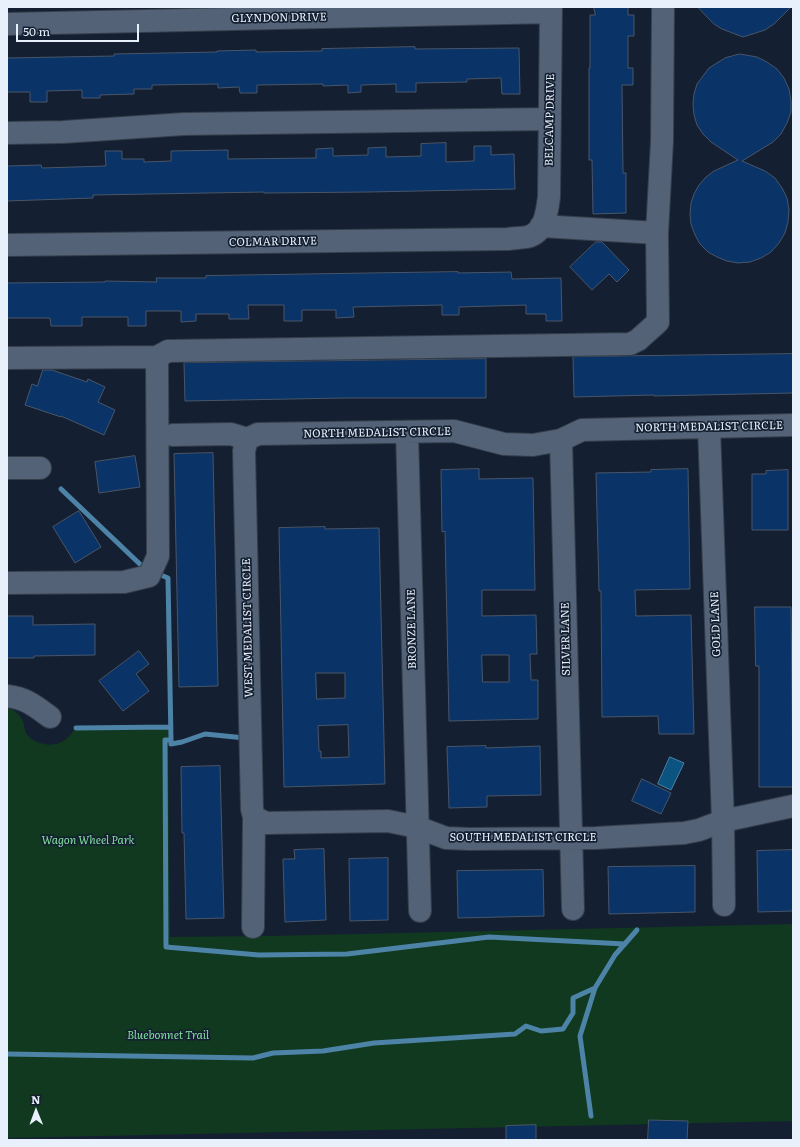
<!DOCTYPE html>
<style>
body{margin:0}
#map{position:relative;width:800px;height:1147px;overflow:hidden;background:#142031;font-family:Literata,serif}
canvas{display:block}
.frame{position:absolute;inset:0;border:8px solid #e8f0fc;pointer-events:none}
.north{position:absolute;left:16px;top:1091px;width:40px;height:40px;-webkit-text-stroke:3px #142031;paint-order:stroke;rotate:359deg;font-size:11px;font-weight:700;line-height:16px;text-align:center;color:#e8f0fc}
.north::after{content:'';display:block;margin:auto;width:14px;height:18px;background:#e8f0fc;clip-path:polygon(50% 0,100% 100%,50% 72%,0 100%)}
.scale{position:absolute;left:16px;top:24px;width:123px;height:18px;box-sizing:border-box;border:2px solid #e8f0fc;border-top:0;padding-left:5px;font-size:12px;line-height:14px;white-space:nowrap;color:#e8f0fc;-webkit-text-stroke:3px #142031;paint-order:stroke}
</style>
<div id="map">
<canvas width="800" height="1147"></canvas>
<div class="frame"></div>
<div class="north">N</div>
<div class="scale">50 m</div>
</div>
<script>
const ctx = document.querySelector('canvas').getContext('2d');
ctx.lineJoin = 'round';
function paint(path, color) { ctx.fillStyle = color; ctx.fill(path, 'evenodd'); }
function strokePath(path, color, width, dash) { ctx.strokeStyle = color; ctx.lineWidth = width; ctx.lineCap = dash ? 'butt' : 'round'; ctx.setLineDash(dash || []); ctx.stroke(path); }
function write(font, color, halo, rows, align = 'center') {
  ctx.font = font + ' Literata,serif'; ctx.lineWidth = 3.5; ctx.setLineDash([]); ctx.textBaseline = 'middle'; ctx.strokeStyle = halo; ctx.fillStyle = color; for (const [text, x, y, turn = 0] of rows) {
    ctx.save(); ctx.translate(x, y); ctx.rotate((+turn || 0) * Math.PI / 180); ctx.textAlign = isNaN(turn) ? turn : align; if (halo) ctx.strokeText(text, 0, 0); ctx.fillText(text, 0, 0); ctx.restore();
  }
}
const green = new Path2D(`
 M 7,707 C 16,711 21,715 24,724 C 24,727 25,730 26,733 C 34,745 55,749 66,739 C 69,737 72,733 74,730 L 168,729 L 170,937 L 272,936 L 793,924 L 793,1121 L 7,1138 Z`);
const water = new Path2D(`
 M 670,757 L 684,763 L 671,790 L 658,784 Z`);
const stream = new Path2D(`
 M 61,489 L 144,568 L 147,569
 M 156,573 L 168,578 L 171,740 L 165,740 L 166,947 L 259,955 L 347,954 L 489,937 L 625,944
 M 76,728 L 170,727
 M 171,740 L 171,744 L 182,742 L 205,734 L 245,738
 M 7,1054 L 253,1058 L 273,1053 L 323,1051 L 374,1043 L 515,1034 L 526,1026 L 541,1031 L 563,1029 L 573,1013 L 573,998 L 595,988
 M 591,1116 L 580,1036 L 595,988 L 615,955 L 637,930`);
const building = new Path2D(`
 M 594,7 L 628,7 L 628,15 L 634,15 L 634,36 L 628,36 L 628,68 L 633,68 L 633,85 L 622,85 L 623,173 L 626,173 L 626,213 L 593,214 L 592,160 L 589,160 L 589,68 L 590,68 L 590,15 L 595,15 Z
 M 698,7 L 791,7 L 774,24 L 765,30 L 743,37 L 722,29 L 714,24 Z
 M 415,47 L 415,49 L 519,48 L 520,94 L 502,94 L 501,78 L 467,79 L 467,82 L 416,83 L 416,92 L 396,92 L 396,84 L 361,85 L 361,92 L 348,93 L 348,85 L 323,86 L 323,84 L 257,85 L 257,93 L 240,93 L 239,87 L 218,88 L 218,84 L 152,85 L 152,89 L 134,89 L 134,94 L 100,95 L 100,98 L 82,98 L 82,90 L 47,91 L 47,102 L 30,102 L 30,92 L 7,92 L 7,58 L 114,56 L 114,54 L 217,52 L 217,51 L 256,50 L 256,52 L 322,51 L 322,49 Z
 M 740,54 L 757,57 L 767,62 L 777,69 L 784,78 L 789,89 L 791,101 L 791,112 L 787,123 L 781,134 L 773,142 L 742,161 L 765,171 L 775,178 L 782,188 L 787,198 L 789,210 L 788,222 L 785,233 L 779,243 L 771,252 L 761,258 L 750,262 L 738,263 L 727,261 L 717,257 L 708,252 L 700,244 L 695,235 L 691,224 L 690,214 L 691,203 L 694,194 L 699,185 L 706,177 L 714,171 L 738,160 L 711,142 L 703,134 L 697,125 L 694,115 L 693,104 L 694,94 L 697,84 L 709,68 L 725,58 Z
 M 446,143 L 446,162 L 474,161 L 474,146 L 491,146 L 491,155 L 514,154 L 515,189 L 369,192 L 264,193 L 264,192 L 93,195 L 93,198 L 7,201 L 7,166 L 41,165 L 42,168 L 106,166 L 105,151 L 122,151 L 122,159 L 144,159 L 144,162 L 171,161 L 171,151 L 228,150 L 228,159 L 316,158 L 316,149 L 333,148 L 333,156 L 368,155 L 368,148 L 386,147 L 386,157 L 421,156 L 421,144 Z
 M 596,242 L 602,242 L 629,270 L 617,282 L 609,274 L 592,290 L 570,267 Z
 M 458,272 L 458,273 L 511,272 L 512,279 L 561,278 L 562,321 L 546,321 L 546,314 L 526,314 L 526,305 L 459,307 L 459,315 L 442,315 L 442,305 L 353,307 L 354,317 L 336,318 L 336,310 L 302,310 L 302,321 L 284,321 L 284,305 L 248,305 L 249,319 L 229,319 L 229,314 L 196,314 L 196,321 L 181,322 L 181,311 L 146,311 L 146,326 L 128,326 L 128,317 L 82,317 L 82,326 L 51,326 L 50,318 L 7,318 L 7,283 L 105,282 L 105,281 L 157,282 L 156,278 L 206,278 L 206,276 Z
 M 793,354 L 793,393 L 654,396 L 654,395 L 574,397 L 573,357 Z
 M 486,359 L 486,398 L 343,398 L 185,401 L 184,363 Z
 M 43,370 L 52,370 L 87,382 L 88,379 L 105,387 L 98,402 L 115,410 L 104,435 L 61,416 L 61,417 L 25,405 L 32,384 L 37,386 Z
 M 213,453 L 218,686 L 179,687 L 174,454 Z
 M 135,456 L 140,487 L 99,493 L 95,462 Z
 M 479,469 L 479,479 L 533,478 L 535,590 L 482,590 L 482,616 L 536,615 L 537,654 L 530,654 L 531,680 L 538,680 L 538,719 L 449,721 L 445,531 L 442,532 L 441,470 ZM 482,655 L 509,655 L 509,682 L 483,682 Z
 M 688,469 L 690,589 L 635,590 L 636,616 L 691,615 L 694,734 L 659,734 L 658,716 L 602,717 L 601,591 L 599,591 L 596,473 L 651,472 L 651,470 Z
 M 788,470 L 788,530 L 752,530 L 752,474 L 766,474 L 766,471 Z
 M 79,511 L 101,547 L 75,563 L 53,527 Z
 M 325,527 L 325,529 L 379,528 L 385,784 L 284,787 L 279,528 ZM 316,673 L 345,673 L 345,698 L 317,699 ZM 348,725 L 349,757 L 321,758 L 321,751 L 319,751 L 318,726 Z
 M 755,607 L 791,607 L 793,787 L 759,787 L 759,666 L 756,666 Z
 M 7,616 L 33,616 L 33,625 L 95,624 L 95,655 L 34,656 L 34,658 L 7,658 Z
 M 139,651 L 149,664 L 136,674 L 149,691 L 123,711 L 99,681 Z
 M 486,746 L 486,748 L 540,746 L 541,795 L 487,796 L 487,807 L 449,808 L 447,747 Z
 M 220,766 L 224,918 L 186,919 L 184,833 L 182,833 L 181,767 Z
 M 642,779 L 671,793 L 661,814 L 632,801 Z
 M 324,849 L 326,920 L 285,922 L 283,859 L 295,859 L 294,850 Z
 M 793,850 L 793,911 L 758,912 L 757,851 Z
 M 388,858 L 388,920 L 350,921 L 349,859 Z
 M 695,866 L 695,912 L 609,914 L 608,867 Z
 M 543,870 L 544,916 L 458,918 L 457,871 Z
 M 649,1120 L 688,1121 L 687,1140 L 648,1140 Z
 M 536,1125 L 536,1140 L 506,1140 L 506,1126 Z`);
const minor = new Path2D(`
 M 7,24 L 551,12
 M 7,133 L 63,132 L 184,124 L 550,119
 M 541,226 L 657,233 L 662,141 L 663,7
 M 7,245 L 508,239 C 515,238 521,238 527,237 C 545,233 547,212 549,197 L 551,7
 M 7,358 L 157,357
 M 709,427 L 723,821 L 724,905
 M 407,432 L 420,911
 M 173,435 L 231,434 L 247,439
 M 247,439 L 258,434 L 454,431 L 504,444 L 533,445 L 561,440 L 582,430 L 793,425
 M 247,439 L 244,451 L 252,809 L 254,817 L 253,927
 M 561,440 L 573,909
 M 7,468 L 40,468
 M 7,583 L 124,582 L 149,576 L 158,556 L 157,357 L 168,351 L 630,344 L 638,340 L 658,322 L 657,233
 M 7,696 C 26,698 35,706 50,717
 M 254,817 L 266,823 L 388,821 L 417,827 L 446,838 L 469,839 L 596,838 L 684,833 L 699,830 L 723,821 L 793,806`);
const streetNames = [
 ["GLYNDON DRIVE",279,18,-1],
 ["BELCAMP DRIVE",550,120,-89],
 ["COLMAR DRIVE",273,242,-1],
 ["NORTH MEDALIST CIRCLE",709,427,-1],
 ["NORTH MEDALIST CIRCLE",377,433,-1],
 ["GOLD LANE",716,624,-92],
 ["WEST MEDALIST CIRCLE",248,628,-91],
 ["BRONZE LANE",412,629,-91],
 ["SILVER LANE",566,639,-91],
 ["SOUTH MEDALIST CIRCLE",523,838]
];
const parkNames = [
 ["Wagon Wheel Park",88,841],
 ["Bluebonnet Trail",168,1036]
];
paint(green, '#11391f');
paint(water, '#0b5482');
strokePath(water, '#4d83a7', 1);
strokePath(stream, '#4d83a7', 5);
paint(building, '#0a3367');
strokePath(building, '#48566a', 1);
strokePath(minor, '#353d4b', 24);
strokePath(minor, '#536276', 22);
write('11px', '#e8f0fc', '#142031', streetNames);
write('italic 11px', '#80de9b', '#142031', parkNames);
</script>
